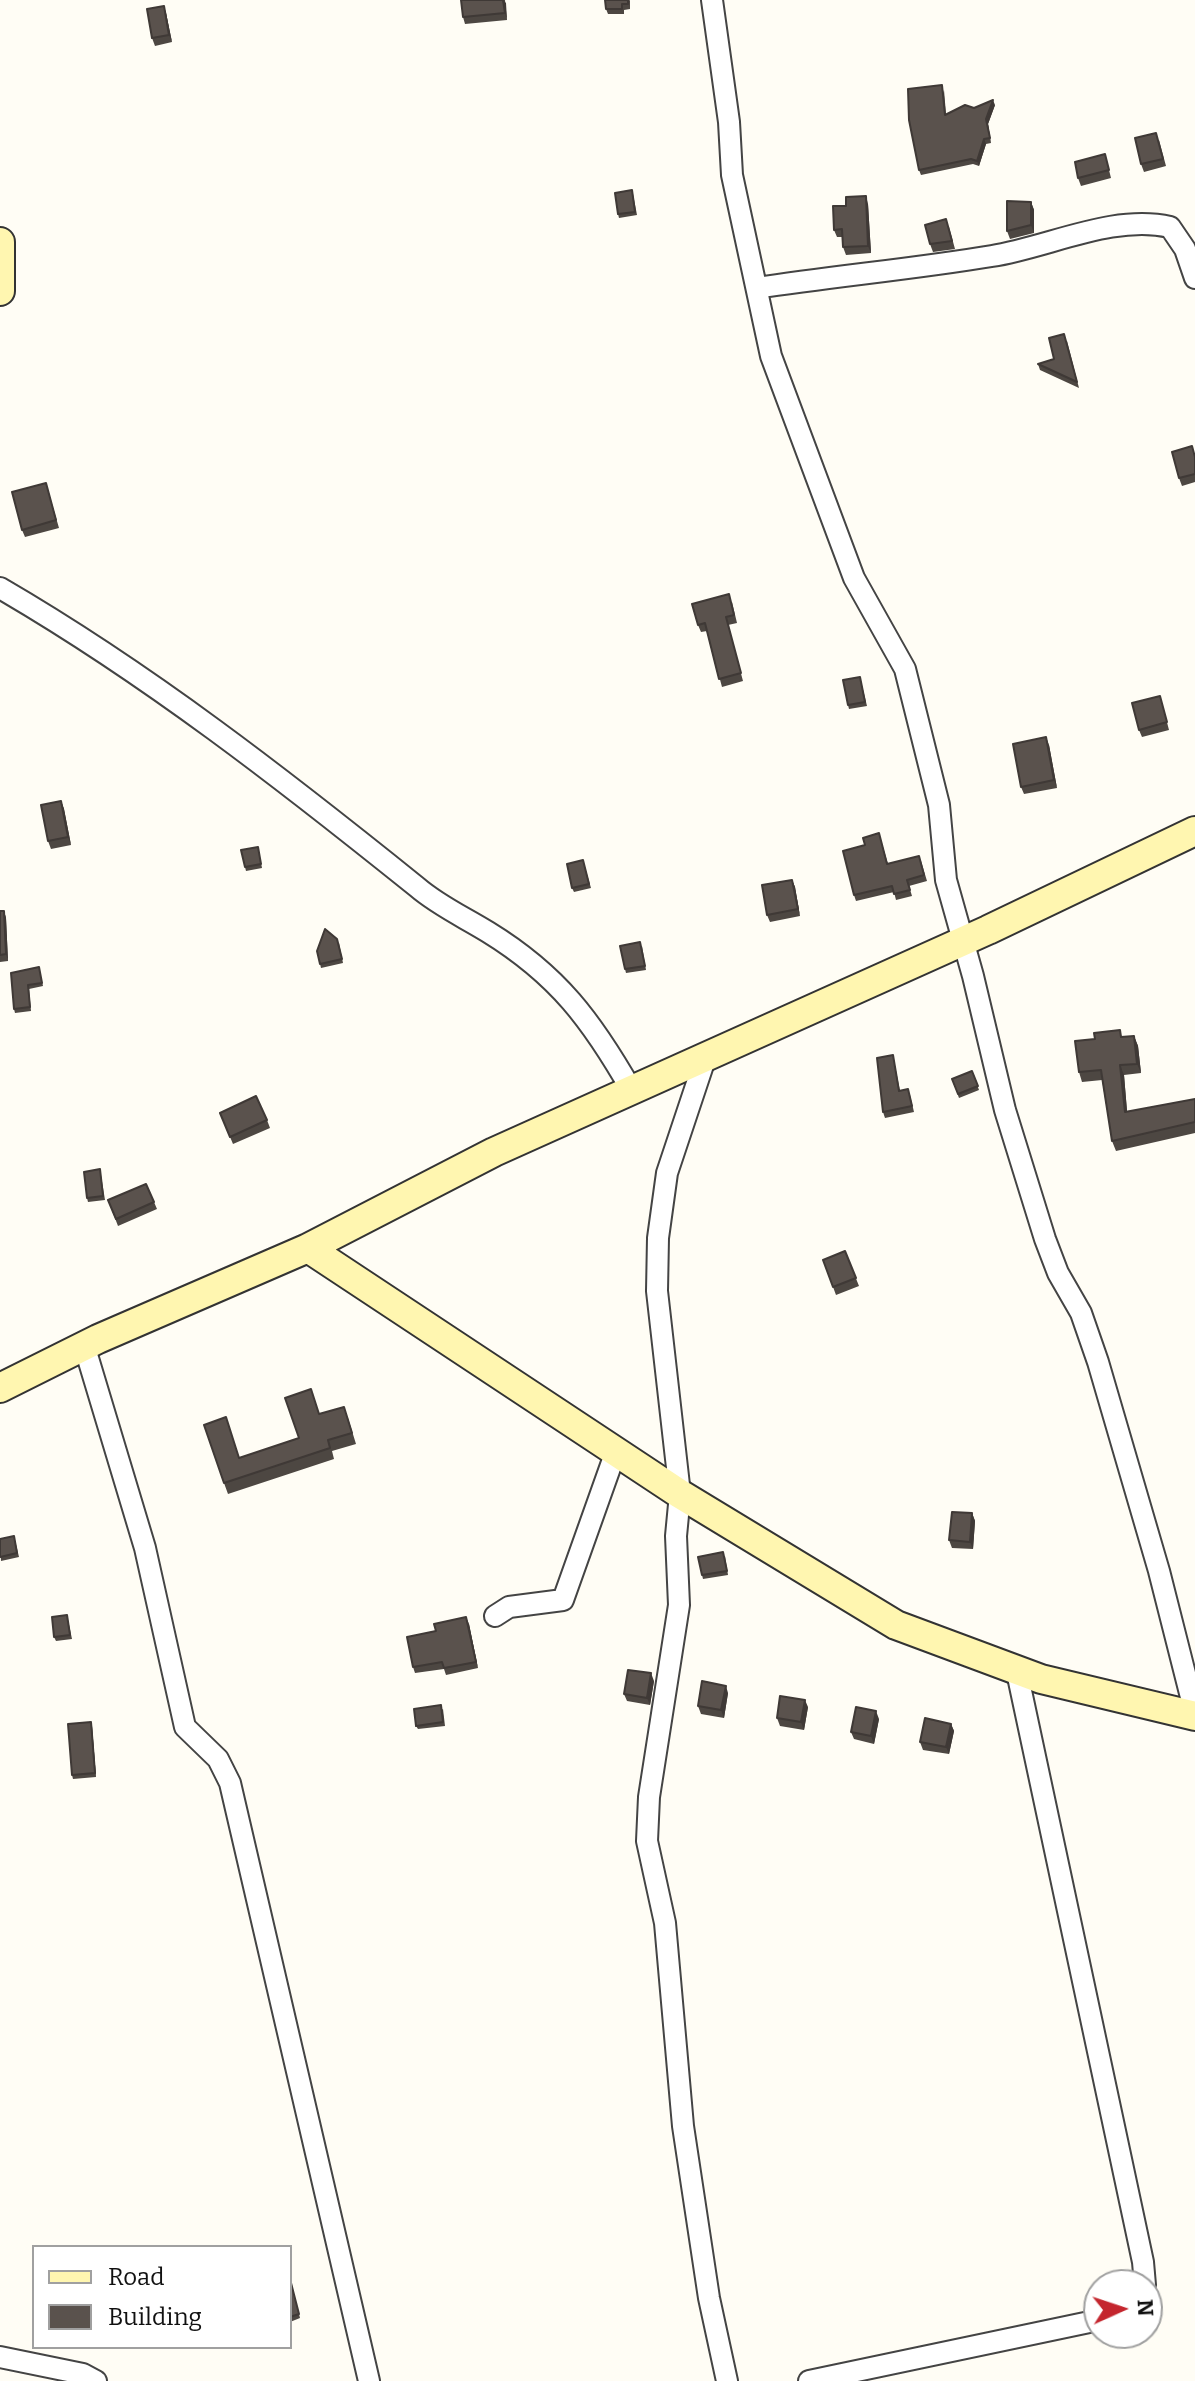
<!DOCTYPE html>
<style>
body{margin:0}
#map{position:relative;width:1195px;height:2381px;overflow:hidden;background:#fffdf5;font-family:Bitter,serif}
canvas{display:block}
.legend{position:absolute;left:32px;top:2245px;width:260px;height:104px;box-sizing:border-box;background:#fff;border:2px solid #a0a0a0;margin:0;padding:10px 14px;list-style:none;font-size:24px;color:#111}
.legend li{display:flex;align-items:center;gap:16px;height:40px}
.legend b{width:40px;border:2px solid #a0a0a0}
.north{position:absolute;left:1083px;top:2269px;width:80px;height:80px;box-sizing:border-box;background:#fff;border:2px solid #a0a0a0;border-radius:50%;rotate:87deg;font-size:22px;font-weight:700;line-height:32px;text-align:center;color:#111}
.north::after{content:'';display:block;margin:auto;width:28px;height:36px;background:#c4262e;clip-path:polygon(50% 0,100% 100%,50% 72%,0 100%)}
</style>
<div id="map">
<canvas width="1195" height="2381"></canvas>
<ul class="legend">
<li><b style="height:10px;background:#fff6b0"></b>Road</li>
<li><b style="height:22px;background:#5a524d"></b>Building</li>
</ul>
<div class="north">N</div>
</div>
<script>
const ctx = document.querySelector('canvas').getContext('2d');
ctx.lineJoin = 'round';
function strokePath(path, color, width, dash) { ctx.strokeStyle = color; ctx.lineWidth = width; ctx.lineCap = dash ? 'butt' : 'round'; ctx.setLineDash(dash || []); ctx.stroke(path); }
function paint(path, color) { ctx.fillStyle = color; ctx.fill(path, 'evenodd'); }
const street = new Path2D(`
 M 712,0 L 729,122 L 732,175 L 771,356 L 854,578 L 905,669 L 939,805 L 946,880 L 973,976 L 1005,1110 L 1045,1239 L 1058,1273 L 1081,1313 L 1098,1362 L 1159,1571 L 1195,1713
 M 757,288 C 835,276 914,269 992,256 C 1049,247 1113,214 1170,227 L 1185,249 L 1195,278
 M 0,588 C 148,674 284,780 417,887 C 439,906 464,917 488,932 C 558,975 592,1021 632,1091
 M 705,1059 L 667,1173 L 658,1238 L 657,1291 L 680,1494 L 676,1536 L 679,1605 L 649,1797 L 647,1841 L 665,1923 L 683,2126 L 709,2298 L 727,2381
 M 84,1345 L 145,1548 L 185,1727 L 218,1759 L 230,1783 L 369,2381
 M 495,1616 L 509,1607 L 563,1600 L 616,1451
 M 1017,1672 L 1143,2262 L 1145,2285
 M 0,2357 L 83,2374 L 96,2381
 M 809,2381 L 1099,2320`);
const secondary = new Path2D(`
 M 0,242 L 0,291
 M 308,1248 L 680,1494 L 896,1625 L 1041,1679 L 1195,1716
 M 0,1388 L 98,1339 L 308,1248 L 494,1152 L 988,930 L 1195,831`);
const wall = new Path2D(`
 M 461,0 L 505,0 L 507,20 L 465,24 L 463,17 Z
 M 630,0 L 630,9 L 624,10 L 624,14 L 608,14 L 606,9 Z
 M 166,13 L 172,42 L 155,46 L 152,38 Z
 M 944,90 L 946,114 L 974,108 L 995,105 L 988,124 L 991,143 L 986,144 L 979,166 L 973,164 L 921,175 L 919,170 Z
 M 1159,140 L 1166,166 L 1144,172 L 1141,164 Z
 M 1107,162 L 1111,178 L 1081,186 L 1078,178 Z
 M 633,194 L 637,215 L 619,218 L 618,214 Z
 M 1031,202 L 1034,210 L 1034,233 L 1010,239 L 1007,231 Z
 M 868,204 L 871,253 L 846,255 L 843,247 L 842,237 L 837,237 L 834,230 Z
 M 949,227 L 955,249 L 933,252 L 930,244 Z
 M 1067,341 L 1079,388 L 1040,370 L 1038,364 L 1054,359 Z
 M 1195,454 L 1195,482 L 1182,486 L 1179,478 Z
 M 46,483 L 59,528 L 25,537 L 22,530 Z
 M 732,602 L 737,623 L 728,625 L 743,681 L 722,687 L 707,631 L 701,632 L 698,625 Z
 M 860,677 L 867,706 L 849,709 L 848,705 Z
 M 1162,703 L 1169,730 L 1142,737 L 1139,730 Z
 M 1049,745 L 1057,788 L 1024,794 L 1021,787 Z
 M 61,801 L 64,809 L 71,845 L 51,849 L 48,841 Z
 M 879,833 L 888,864 L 921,861 L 927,881 L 909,886 L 912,896 L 896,900 L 894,892 L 856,901 L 854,895 L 865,845 Z
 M 258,847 L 262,868 L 246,871 L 245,867 Z
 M 583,860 L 591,888 L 574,892 L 572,888 Z
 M 792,880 L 795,887 L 800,916 L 770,922 L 767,915 Z
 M 0,911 L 4,911 L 6,918 L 8,961 L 0,962 Z
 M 339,943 L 343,963 L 321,968 L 317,951 Z
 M 642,946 L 646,970 L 626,973 L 625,969 Z
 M 39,967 L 43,986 L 29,989 L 31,1011 L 15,1013 L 14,1009 Z
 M 1134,1036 L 1138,1046 L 1141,1073 L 1124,1075 L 1127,1112 L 1195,1099 L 1195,1133 L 1116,1151 L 1112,1141 L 1102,1080 L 1082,1082 L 1079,1072 L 1123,1037 Z
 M 893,1055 L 900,1091 L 910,1095 L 914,1112 L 885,1118 L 883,1112 Z
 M 972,1071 L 979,1090 L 959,1098 L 952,1079 Z
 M 220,1113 L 267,1120 L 270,1128 L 233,1144 Z
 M 100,1169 L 105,1200 L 88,1202 L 87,1198 Z
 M 108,1200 L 154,1202 L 157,1209 L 118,1226 Z
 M 845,1251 L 859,1286 L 836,1295 L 823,1260 Z
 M 320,1414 L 348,1418 L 356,1444 L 332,1451 L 334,1459 L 228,1494 L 224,1483 L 239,1458 L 299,1438 Z
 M 972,1513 L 975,1521 L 973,1549 L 952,1548 L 949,1540 Z
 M 0,1539 L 15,1540 L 19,1557 L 1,1561 Z
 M 725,1556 L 728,1575 L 703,1579 L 702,1575 Z
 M 67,1615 L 72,1639 L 56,1641 L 54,1637 Z
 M 469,1624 L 478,1668 L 446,1675 L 444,1669 L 415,1673 L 413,1667 Z
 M 654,1681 L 650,1705 L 627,1701 L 624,1694 Z
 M 728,1693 L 724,1718 L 701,1714 L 698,1706 Z
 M 808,1707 L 804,1730 L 780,1726 L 777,1718 Z
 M 443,1709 L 445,1726 L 418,1729 L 416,1726 Z
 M 879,1719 L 874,1744 L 854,1739 L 851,1732 Z
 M 91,1722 L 92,1726 L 96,1777 L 73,1779 L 72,1775 Z
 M 951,1724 L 954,1731 L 949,1754 L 923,1750 L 920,1742 Z
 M 290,2277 L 300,2318 L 290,2322 Z`);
const shadedWall = new Path2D(`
 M 503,0 L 506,3 L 507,20 L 505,13 Z
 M 164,6 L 166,13 L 172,42 L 169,35 Z
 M 993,100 L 995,105 L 988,124 L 991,143 L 986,119 Z
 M 984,139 L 986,144 L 979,166 L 977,161 Z
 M 866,196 L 868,204 L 871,253 L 868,246 Z
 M 1031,202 L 1034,210 L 1034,233 L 1031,225 Z
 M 1046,737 L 1049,745 L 1057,788 L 1054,780 Z
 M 61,801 L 64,809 L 71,845 L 68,837 Z
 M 792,880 L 795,887 L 800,916 L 798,909 Z
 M 4,911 L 6,918 L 8,961 L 6,954 Z
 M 1134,1036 L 1138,1046 L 1141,1073 L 1137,1064 Z
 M 1120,1065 L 1124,1075 L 1128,1122 L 1125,1112 Z
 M 972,1513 L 975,1521 L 973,1549 L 970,1542 Z
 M 466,1617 L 469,1624 L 478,1668 L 476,1662 Z
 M 651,1673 L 654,1681 L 650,1705 L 647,1698 Z
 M 726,1686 L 728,1693 L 724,1718 L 721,1710 Z
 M 805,1700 L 808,1707 L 804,1730 L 801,1722 Z
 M 876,1711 L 879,1719 L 874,1744 L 871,1736 Z
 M 91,1722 L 92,1726 L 96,1777 L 95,1773 Z
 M 951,1724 L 954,1731 L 949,1754 L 946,1747 Z`);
const building = new Path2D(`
 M 461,0 L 503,0 L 505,13 L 463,17 Z
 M 605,0 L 628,0 L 628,4 L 622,4 L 622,9 L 606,9 Z
 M 164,6 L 169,35 L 152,38 L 147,9 Z
 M 942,85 L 945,115 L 965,105 L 974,108 L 993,100 L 986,119 L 990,138 L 984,139 L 977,161 L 971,159 L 919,170 L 909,120 L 908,89 Z
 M 1156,133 L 1163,159 L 1141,164 L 1135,138 Z
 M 1105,154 L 1109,170 L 1078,178 L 1075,162 Z
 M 632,190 L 635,212 L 618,214 L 615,193 Z
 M 866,196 L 868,246 L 843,247 L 842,229 L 834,230 L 833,206 L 846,206 L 846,197 Z
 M 1007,201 L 1031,202 L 1031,225 L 1007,231 Z
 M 946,219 L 952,241 L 930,244 L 925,225 Z
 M 1064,334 L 1077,382 L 1038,364 L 1054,359 L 1049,338 Z
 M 1192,446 L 1195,457 L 1195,474 L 1179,478 L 1172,452 Z
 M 46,483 L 56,520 L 22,530 L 12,492 Z
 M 729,594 L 734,615 L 726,617 L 741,673 L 719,679 L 705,623 L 698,625 L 692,604 Z
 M 860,677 L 865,702 L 848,705 L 843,680 Z
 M 1160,696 L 1167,722 L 1139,730 L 1132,703 Z
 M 1046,737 L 1054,780 L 1021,787 L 1013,744 Z
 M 61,801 L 68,837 L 48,841 L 41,805 Z
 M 879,833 L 887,864 L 919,856 L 924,875 L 907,880 L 910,890 L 894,894 L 892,886 L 854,895 L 843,851 L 865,845 L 863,838 Z
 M 258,847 L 261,864 L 245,867 L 241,850 Z
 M 583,860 L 589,884 L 572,888 L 567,864 Z
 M 792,880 L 798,909 L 767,915 L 762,885 Z
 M 0,911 L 4,911 L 6,954 L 0,955 Z
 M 325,929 L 337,939 L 342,959 L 320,964 L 317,951 Z
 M 640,942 L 645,966 L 625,969 L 620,946 Z
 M 39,967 L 42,983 L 28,985 L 30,1007 L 14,1009 L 11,973 Z
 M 1120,1030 L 1121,1037 L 1134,1036 L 1137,1064 L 1120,1065 L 1125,1112 L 1195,1099 L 1195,1122 L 1112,1141 L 1101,1070 L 1079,1072 L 1075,1041 L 1095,1039 L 1094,1033 Z
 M 893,1055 L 899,1091 L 908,1089 L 912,1106 L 883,1112 L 877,1058 Z
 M 972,1071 L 978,1086 L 958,1094 L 952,1079 Z
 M 256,1096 L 267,1120 L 230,1137 L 220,1113 Z
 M 100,1169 L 103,1196 L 87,1198 L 84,1172 Z
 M 146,1184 L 154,1202 L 116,1219 L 108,1200 Z
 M 845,1251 L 856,1278 L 833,1287 L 823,1260 Z
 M 311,1389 L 319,1414 L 344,1407 L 352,1433 L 328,1440 L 330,1448 L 224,1483 L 204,1425 L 226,1417 L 239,1458 L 299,1438 L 285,1398 Z
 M 952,1512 L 972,1513 L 970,1542 L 949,1540 Z
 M 14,1536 L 17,1553 L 0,1557 L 0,1539 Z
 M 723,1552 L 727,1571 L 702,1575 L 698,1557 Z
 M 67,1615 L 70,1635 L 54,1637 L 52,1617 Z
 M 466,1617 L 476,1662 L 444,1668 L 442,1662 L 413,1667 L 407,1637 L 436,1631 L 434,1624 Z
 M 628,1670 L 651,1673 L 647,1698 L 624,1694 Z
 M 702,1681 L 726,1686 L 721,1710 L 698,1706 Z
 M 780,1696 L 805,1700 L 801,1722 L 777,1718 Z
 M 441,1705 L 443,1722 L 416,1726 L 414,1709 Z
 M 856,1707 L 876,1711 L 871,1736 L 851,1732 Z
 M 925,1718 L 951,1724 L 946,1747 L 920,1742 Z
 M 91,1722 L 95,1773 L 72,1775 L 68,1724 Z
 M 290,2279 L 299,2314 L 290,2317 Z`);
strokePath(street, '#444', 24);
strokePath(secondary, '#333', 32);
strokePath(street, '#fff', 20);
strokePath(secondary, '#fff6b0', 28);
paint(wall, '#4d4742');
paint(shadedWall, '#3f3936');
paint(building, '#5a524d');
strokePath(building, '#3f3936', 2);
</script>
